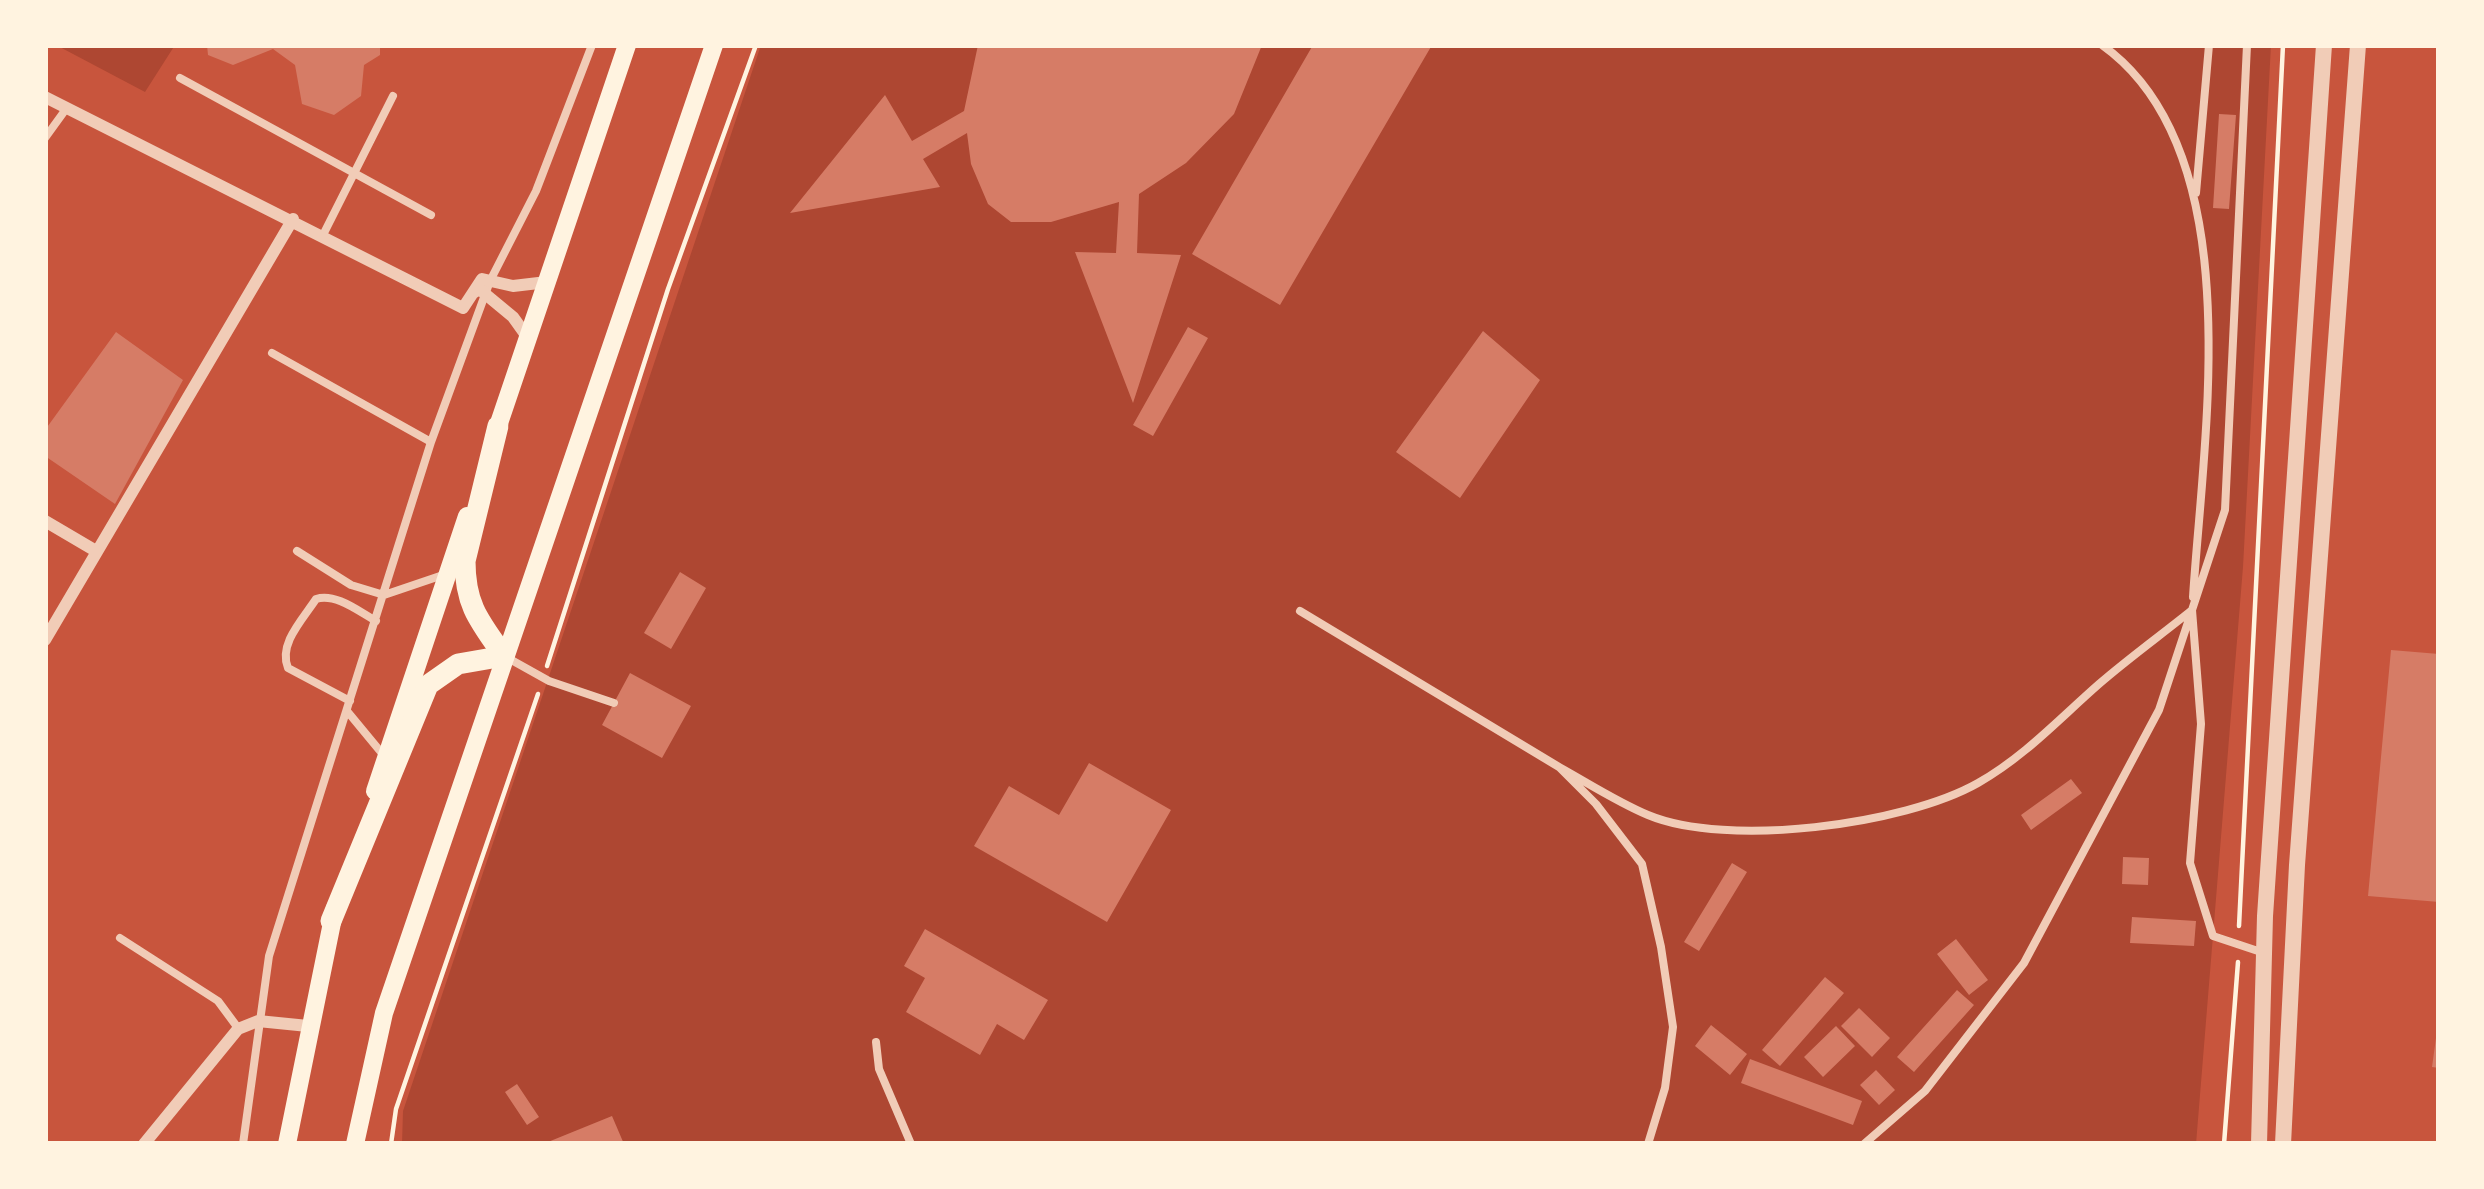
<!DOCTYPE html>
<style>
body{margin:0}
#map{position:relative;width:2484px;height:1189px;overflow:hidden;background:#c8553d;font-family:"Titillium Web",sans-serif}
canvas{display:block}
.frame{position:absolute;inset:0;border:48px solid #fff3e0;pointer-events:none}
</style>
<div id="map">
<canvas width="2484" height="1189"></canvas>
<div class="frame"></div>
</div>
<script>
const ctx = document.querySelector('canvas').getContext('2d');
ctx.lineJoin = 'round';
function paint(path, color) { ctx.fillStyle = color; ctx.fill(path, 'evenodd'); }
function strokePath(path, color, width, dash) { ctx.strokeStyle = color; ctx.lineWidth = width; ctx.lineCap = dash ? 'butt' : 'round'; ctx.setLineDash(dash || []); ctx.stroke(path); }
const green = new Path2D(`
 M 56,45 L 175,45 L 145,92 Z
 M 761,45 L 2271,45 L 2243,567 L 2196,1144 L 402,1144 L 403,1111 Z`);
const building = new Path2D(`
 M 207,45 L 380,45 L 380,55 L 364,65 L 361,96 L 334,115 L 302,104 L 295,65 L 273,49 L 233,65 L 208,55 Z
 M 978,45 L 1262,45 L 1234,114 L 1186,163 L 1139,194 L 1137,253 L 1181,255 L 1133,403 L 1075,252 L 1116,253 L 1119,202 L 1051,222 L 1011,222 L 988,204 L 971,164 L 967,133 L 923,159 L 940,187 L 790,213 L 885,95 L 912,141 L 964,111 Z
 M 1313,45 L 1432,45 L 1280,305 L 1192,254 Z
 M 2219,114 L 2236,115 L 2229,209 L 2213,208 Z
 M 1188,327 L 1208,338 L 1153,436 L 1133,425 Z
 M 1483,331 L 1540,380 L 1460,498 L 1396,452 Z
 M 116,332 L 183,380 L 115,504 L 45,456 L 45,430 Z
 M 680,572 L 706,588 L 671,649 L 644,633 Z
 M 2391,650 L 2439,654 L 2439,902 L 2368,896 Z
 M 630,673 L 691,706 L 662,758 L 602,725 Z
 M 1089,763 L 1171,810 L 1107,922 L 974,846 L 1009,786 L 1059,815 Z
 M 2071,779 L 2082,793 L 2031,830 L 2021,815 Z
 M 2123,857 L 2149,858 L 2148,885 L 2122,884 Z
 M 1732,863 L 1747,872 L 1699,951 L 1684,942 Z
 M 2132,917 L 2196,921 L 2194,946 L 2130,943 Z
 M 925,929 L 1048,1000 L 1024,1040 L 997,1024 L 980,1055 L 906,1012 L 925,978 L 904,966 Z
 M 1956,939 L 1988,980 L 1969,995 L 1937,954 Z
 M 1825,977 L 1844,993 L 1780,1066 L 1762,1050 Z
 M 1957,990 L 1974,1005 L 1914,1072 L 1897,1057 Z
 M 1859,1008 L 1890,1038 L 1872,1057 L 1841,1026 Z
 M 1711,1025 L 1747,1054 L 1730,1075 L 1695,1046 Z
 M 1836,1026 L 1855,1046 L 1823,1077 L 1804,1057 Z
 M 2436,1038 L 2439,1038 L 2439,1068 L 2432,1067 Z
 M 1750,1059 L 1862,1101 L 1853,1125 L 1741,1083 Z
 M 1876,1070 L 1895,1090 L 1879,1105 L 1860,1085 Z
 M 517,1084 L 539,1117 L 527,1125 L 505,1092 Z
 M 612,1116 L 624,1144 L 543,1144 Z`);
const path = new Path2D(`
 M 547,666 L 668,289 L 756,45
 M 2239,926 L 2283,45
 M 391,1144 L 396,1109 L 538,694
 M 2224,1144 L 2238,962`);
const service = new Path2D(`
 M 2102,45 C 2252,152 2203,437 2193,597
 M 180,78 L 431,215
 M 45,138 L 66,109
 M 2196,193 L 2209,45
 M 323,235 L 393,96
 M 272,353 L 431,442
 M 297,551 L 351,585 L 384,595 L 443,575
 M 1300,611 L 1559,767 L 1596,804 L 1642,864 L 1661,947 L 1673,1027 L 1665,1088 L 1648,1144
 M 506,657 L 549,681 L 614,703
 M 350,701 L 288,668 C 278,644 303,619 316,599 C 336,593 358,611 376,621
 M 347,711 L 385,757
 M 1559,767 C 1588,783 1617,802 1648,815 C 1727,848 1904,825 1978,783 C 2024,757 2059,719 2099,684 C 2129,658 2161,635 2192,610 L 2201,724 L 2190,863 L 2213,936 L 2261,952
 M 120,938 L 218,1001 L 238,1028
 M 876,1042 L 879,1069 L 911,1144
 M 243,1144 L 269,956 L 431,442 L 490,281 L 536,191 L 592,45
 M 1864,1144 L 1925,1091 L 2024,963 L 2159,710 L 2225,510 L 2247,45`);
const minor = new Path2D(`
 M 45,97 L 463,308
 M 475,292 L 478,288 L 513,317 L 528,338
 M 463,308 L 482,279 L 513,286 L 547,282
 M 45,521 L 96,551
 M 45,640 L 293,219
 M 144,1144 L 238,1029 L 258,1021 L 308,1026`);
const tertiary = new Path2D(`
 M 2259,1144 L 2265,916 L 2324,45
 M 2283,1144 L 2297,865 L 2358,45`);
const secondary = new Path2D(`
 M 494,438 L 627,45
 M 375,791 L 467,516
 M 287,1144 L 335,908
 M 355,1144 L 384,1013 L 714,45`);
const primary = new Path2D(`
 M 331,921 L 428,685 L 458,664 L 504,656 C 479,621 465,605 465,561 L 498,426`);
paint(green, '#ae4732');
paint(building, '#d67c66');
strokePath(path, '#fff3e0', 4.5);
strokePath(service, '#f1ccb7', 8);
strokePath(minor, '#f1ccb7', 12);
strokePath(tertiary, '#f1ccb7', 16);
strokePath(secondary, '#fff3e0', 18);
strokePath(primary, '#fff3e0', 21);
</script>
